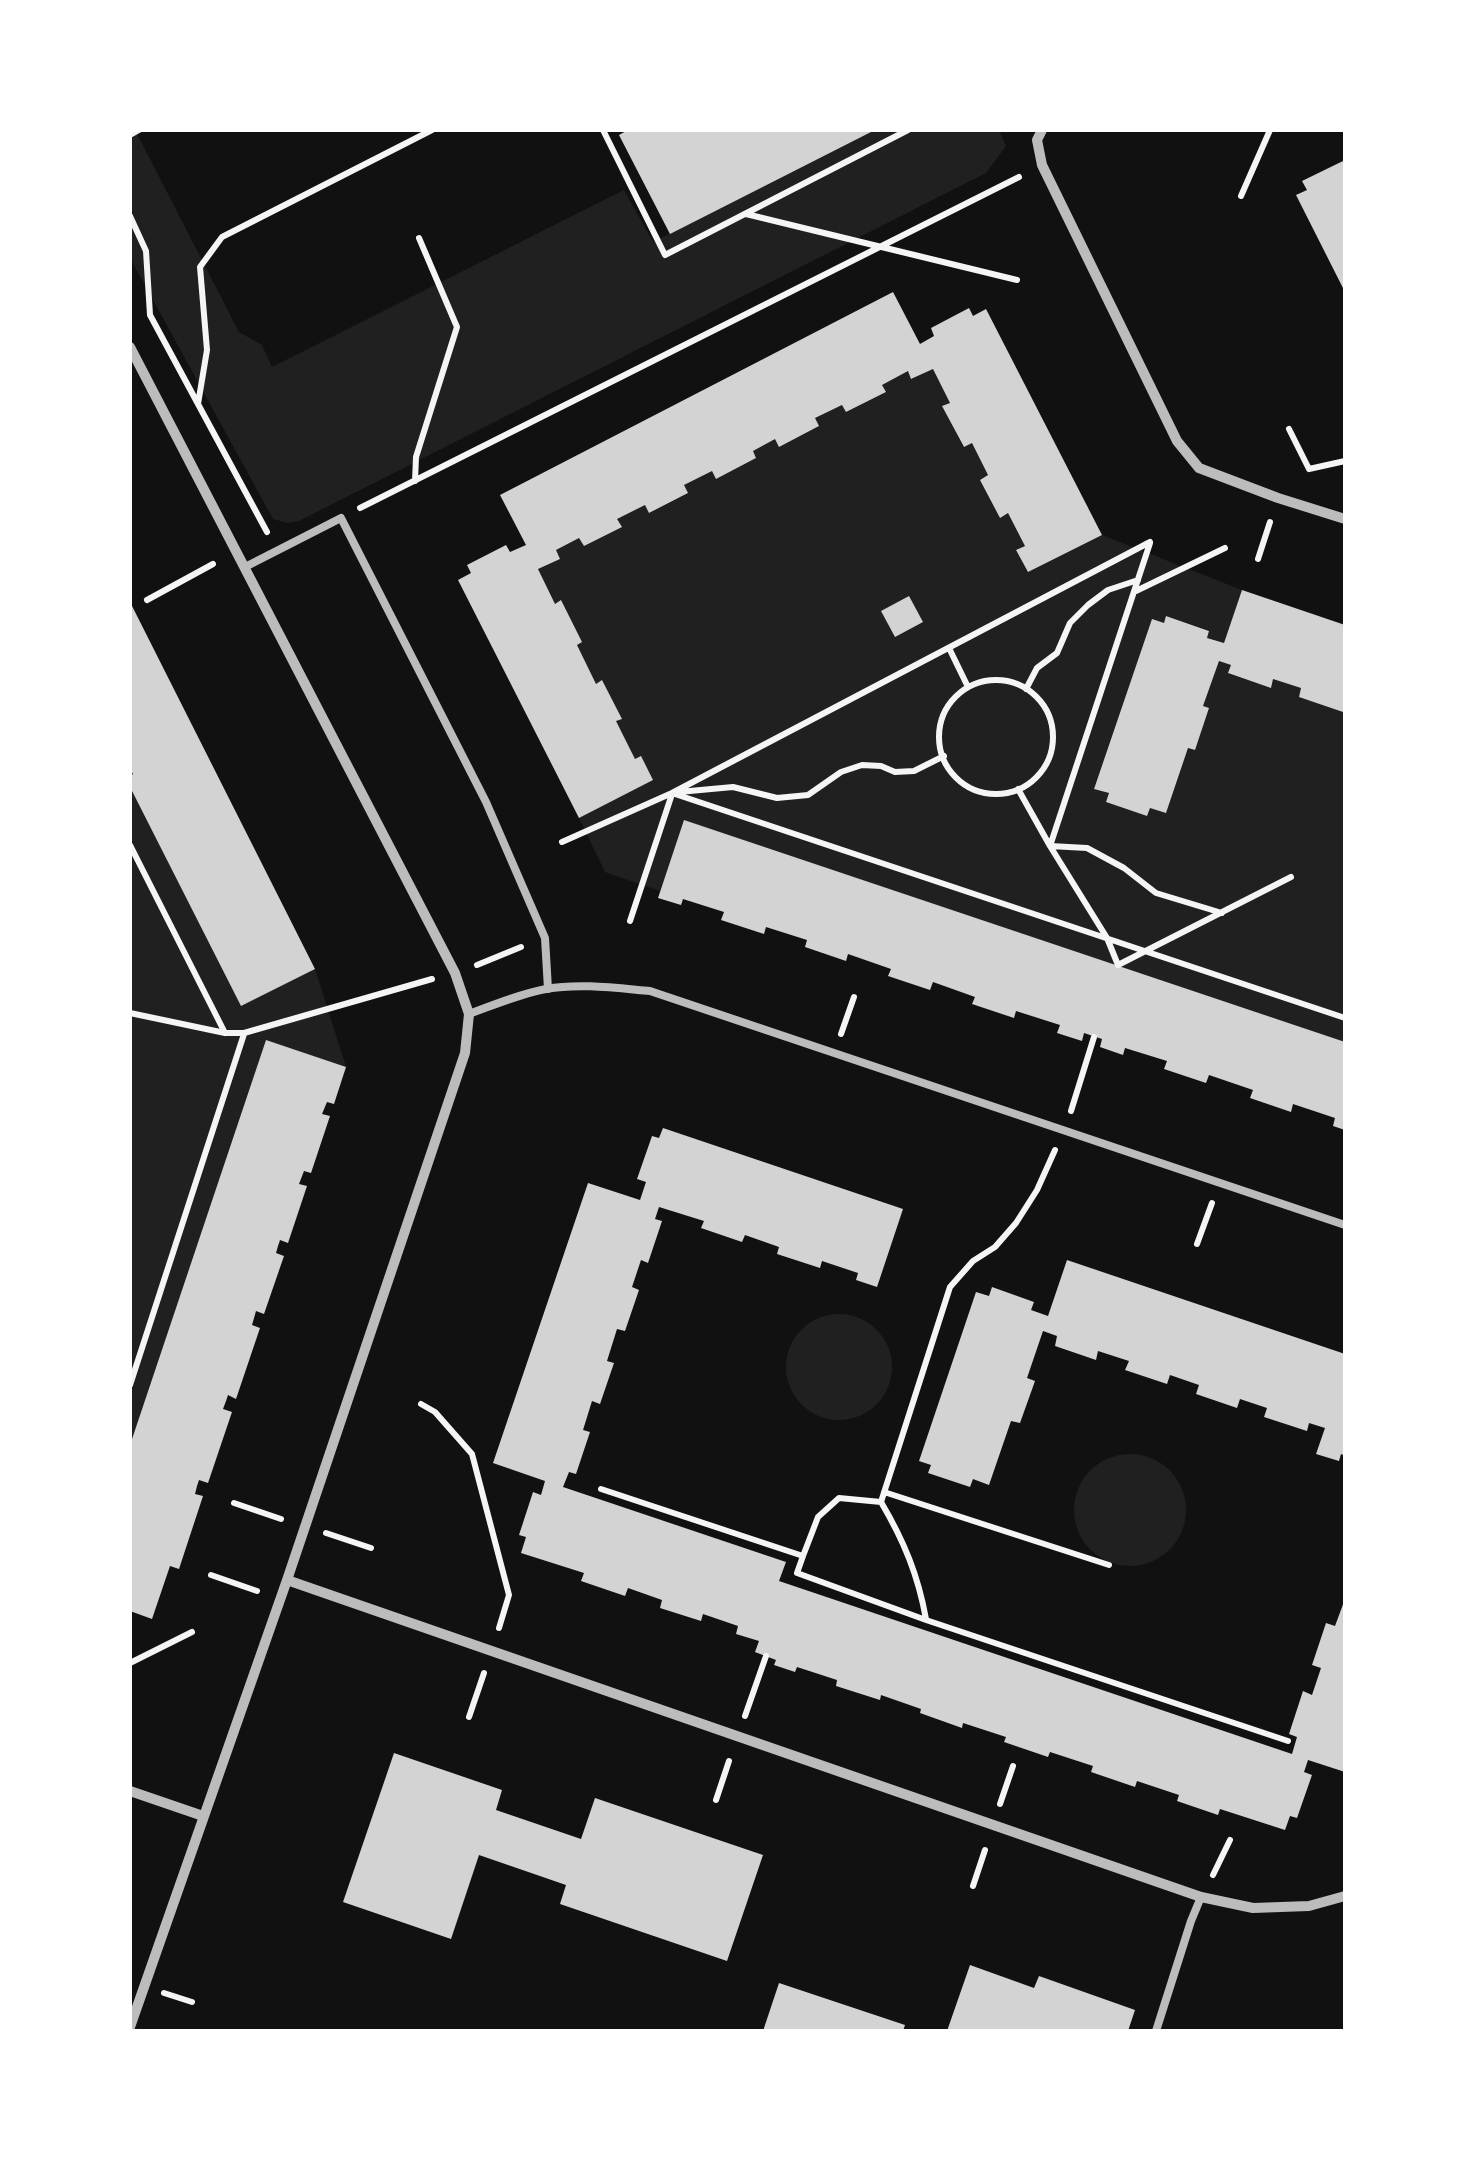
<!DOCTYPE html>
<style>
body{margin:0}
#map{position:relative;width:1475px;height:2161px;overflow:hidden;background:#111;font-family:"Playfair Display",serif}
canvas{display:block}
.frame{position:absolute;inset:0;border:132px solid #fff;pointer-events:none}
</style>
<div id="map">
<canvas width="1475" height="2161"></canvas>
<div class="frame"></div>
</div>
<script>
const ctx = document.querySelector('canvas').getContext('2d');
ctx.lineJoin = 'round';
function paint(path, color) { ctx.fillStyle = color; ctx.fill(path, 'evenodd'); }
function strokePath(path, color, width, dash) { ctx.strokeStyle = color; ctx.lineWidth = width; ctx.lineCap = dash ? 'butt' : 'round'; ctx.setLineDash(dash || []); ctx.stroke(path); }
const green = new Path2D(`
 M 130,130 L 135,130 L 239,332 L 262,345 L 272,367 L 624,190 L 653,242 L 875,130 L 999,130 L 1006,146 L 986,173 L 299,521 L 288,523 L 273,519 L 130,258 Z
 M 933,369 L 950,403 L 943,407 L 963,447 L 972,443 L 988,475 L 980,480 L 1000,517 L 1008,513 L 1025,545 L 1016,550 L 1028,572 L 1102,535 L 1242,590 L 1224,643 L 1207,638 L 1209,630 L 1167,616 L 1164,623 L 1152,620 L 1094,788 L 1109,793 L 1106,802 L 1147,816 L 1150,808 L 1166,813 L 1188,748 L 1195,750 L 1209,708 L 1203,706 L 1219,661 L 1231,665 L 1229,674 L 1270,687 L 1273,679 L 1301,688 L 1299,697 L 1343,711 L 1345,704 L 1345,1042 L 685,821 L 660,891 L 605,872 L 579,818 L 652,780 L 635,759 L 616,721 L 621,718 L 603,681 L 596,684 L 577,645 L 582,642 L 561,601 L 555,604 L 538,569 L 559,559 L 556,550 L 579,538 L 584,546 L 621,526 L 617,519 L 645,505 L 650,513 L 687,494 L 684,485 L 712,471 L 716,479 L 756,458 L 753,451 L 775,439 L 780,446 L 819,426 L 815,418 L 842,405 L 847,412 L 885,393 L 882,385 L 908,371 L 912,379 Z
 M 130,787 L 241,1006 L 315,969 L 346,1067 L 266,1041 L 130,1445 Z
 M786 1367a53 53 0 1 1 106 0a53 53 0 1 1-106 0Z
 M1074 1510a56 56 0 1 1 112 0a56 56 0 1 1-112 0Z`);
const building = new Path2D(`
 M 628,130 L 875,130 L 670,234 L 619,135 Z
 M 1343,161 L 1345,165 L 1345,292 L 1296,195 L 1307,190 L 1302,181 Z
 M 893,292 L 920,344 L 934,336 L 931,328 L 969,308 L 973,316 L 986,309 L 1102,535 L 1028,572 L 1016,550 L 1025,546 L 1008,513 L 1000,518 L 980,480 L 988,475 L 972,443 L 964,447 L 942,406 L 950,403 L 933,369 L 911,379 L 908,371 L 882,385 L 886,392 L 846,412 L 842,405 L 815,418 L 819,426 L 779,447 L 775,439 L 753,451 L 756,458 L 716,479 L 712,471 L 684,485 L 688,493 L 649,513 L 645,505 L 617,519 L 622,527 L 584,546 L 579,538 L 556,550 L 560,559 L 538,569 L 555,604 L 561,600 L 582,642 L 577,645 L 596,684 L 602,680 L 622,719 L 616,721 L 635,759 L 641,756 L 653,780 L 579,818 L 458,580 L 471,573 L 467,565 L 506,545 L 510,552 L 526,545 L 500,495 Z
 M 1242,590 L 1345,625 L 1345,704 L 1343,712 L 1299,697 L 1301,688 L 1273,679 L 1271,688 L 1228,673 L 1231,665 L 1219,661 L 1203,706 L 1209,708 L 1195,750 L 1188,748 L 1166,813 L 1150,808 L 1147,816 L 1106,802 L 1109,793 L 1094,789 L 1152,619 L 1164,623 L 1166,616 L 1209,631 L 1207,638 L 1224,643 Z
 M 909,596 L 923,622 L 895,637 L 881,611 Z
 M 130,602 L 315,969 L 241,1006 L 130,787 L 130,776 L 133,774 L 130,769 Z
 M 684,820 L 1345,1042 L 1345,1130 L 1333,1126 L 1335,1118 L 1293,1104 L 1291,1112 L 1250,1098 L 1253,1090 L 1209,1075 L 1206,1083 L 1164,1069 L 1167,1061 L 1125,1048 L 1123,1055 L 1100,1047 L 1102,1039 L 1084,1033 L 1082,1041 L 1057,1033 L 1060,1025 L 1016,1011 L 1014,1018 L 972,1004 L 975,997 L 933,982 L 930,990 L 888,976 L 891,969 L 848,954 L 846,961 L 805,947 L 807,940 L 766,927 L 764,934 L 721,920 L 724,912 L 683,899 L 681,905 L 658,898 Z
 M 266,1040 L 346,1067 L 334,1104 L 327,1102 L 322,1114 L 330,1116 L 311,1173 L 304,1171 L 299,1184 L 307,1186 L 288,1243 L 280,1240 L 278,1246 L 276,1253 L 284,1256 L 264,1314 L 256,1311 L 252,1325 L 260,1328 L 236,1399 L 228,1395 L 226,1401 L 223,1409 L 232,1412 L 208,1483 L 199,1480 L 197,1486 L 195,1494 L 203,1496 L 179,1569 L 170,1566 L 152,1619 L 130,1611 L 130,1445 Z
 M 663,1128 L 903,1209 L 877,1287 L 856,1280 L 858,1273 L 822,1261 L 820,1268 L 777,1254 L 779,1247 L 745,1235 L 742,1242 L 701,1228 L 704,1221 L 659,1207 L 655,1219 L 662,1221 L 648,1263 L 641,1260 L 632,1287 L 639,1290 L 625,1331 L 617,1329 L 607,1361 L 614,1363 L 600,1404 L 592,1401 L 583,1430 L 590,1432 L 576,1474 L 569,1472 L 563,1487 L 786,1562 L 779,1581 L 1292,1754 L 1297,1737 L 1289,1734 L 1303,1691 L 1312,1695 L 1321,1668 L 1312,1665 L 1326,1623 L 1335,1626 L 1345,1599 L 1345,1772 L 1308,1760 L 1304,1772 L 1312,1775 L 1297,1818 L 1290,1816 L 1285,1830 L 1220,1809 L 1218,1815 L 1177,1801 L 1179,1795 L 1137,1781 L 1135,1787 L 1091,1772 L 1093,1766 L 1050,1752 L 1048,1757 L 1004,1742 L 1006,1737 L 963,1723 L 962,1728 L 920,1713 L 921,1709 L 881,1695 L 880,1700 L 836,1686 L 837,1680 L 797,1667 L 795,1672 L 774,1665 L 776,1660 L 755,1652 L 759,1641 L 736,1634 L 738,1626 L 703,1614 L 701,1621 L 660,1608 L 662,1600 L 628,1588 L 625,1596 L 581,1581 L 584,1573 L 521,1553 L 526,1537 L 519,1535 L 533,1492 L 541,1495 L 545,1481 L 493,1463 L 588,1183 L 640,1200 L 646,1182 L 637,1179 L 652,1136 L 659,1138 Z
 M 1067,1260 L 1345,1354 L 1345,1456 L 1341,1454 L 1339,1461 L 1316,1454 L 1325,1428 L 1309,1423 L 1307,1431 L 1264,1417 L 1267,1408 L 1240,1399 L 1237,1408 L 1196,1394 L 1199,1385 L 1170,1375 L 1167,1384 L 1125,1370 L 1129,1361 L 1098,1351 L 1096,1360 L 1055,1346 L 1057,1336 L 1043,1331 L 1027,1378 L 1035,1381 L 1020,1423 L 1011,1421 L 989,1485 L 973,1479 L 970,1487 L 928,1473 L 931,1465 L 919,1461 L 976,1292 L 989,1296 L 992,1287 L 1034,1302 L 1031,1310 L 1048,1316 Z
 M 394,1753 L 502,1790 L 496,1810 L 581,1839 L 595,1798 L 763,1855 L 727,1961 L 560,1904 L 566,1885 L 479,1855 L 451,1939 L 343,1902 Z
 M 970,1965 L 1034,1988 L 1039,1976 L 1135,2010 L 1128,2031 L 947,2031 Z
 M 779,1983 L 905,2025 L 903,2031 L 763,2031 Z`);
const path = new Path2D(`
 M 603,130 L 665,255 L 908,130
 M 130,135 L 139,130
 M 1241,196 L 1270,130
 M 746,214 L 1017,280
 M 130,216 L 146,251 L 150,315 L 267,532
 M 198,404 L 207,350 L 200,267 L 222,237 L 432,130
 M 1289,429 L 1309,469
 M 1309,469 L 1345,461
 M 415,481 L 416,457 L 457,327 L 419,238
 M 360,508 L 1019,177
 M 1150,543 L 1050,846 L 1107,938 L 1118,965 L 1291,877
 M 1258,559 L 1270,522
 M 1136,591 L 1225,548
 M 147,600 L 213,564
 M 949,648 L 968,687
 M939 737a57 57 0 1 1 114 0a57 57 0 1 1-114 0Z
 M 1026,689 L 1037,668 L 1057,653 L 1070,623 L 1088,605 L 1108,590 L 1138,580
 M 1018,789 L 1050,846 L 1087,848 L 1124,868 L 1156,893 L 1222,913
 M 679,792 L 733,787 L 777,798 L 808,795 L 841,772 L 862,765 L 881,766 L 895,772 L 914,771 L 944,756
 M 672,793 L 1345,1018
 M 562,842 L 672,793 L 1150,542
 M 130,845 L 225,1033
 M 630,921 L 672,794
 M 477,965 L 521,947
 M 130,1013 L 225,1033 L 244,1033 L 432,979
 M 841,1034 L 854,997
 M 1071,1111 L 1094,1037
 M 1197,1244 L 1212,1203
 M 130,1385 L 244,1034
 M 421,1404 L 435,1412 L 472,1454 L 509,1595 L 499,1628
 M 601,1489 L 803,1556 L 797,1573 L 926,1620 L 1288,1741
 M 884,1492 L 1109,1565
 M 234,1503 L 281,1519
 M 326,1533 L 371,1548
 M 803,1556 L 818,1517 L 839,1498 L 881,1502
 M 211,1575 L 257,1591
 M 926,1619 C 918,1575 904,1541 881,1502 L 950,1287 L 973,1261 L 995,1247 L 1016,1223 L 1037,1190 L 1055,1150
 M 130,1663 L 192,1632
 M 745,1716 L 766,1656
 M 469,1717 L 484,1673
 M 716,1800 L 729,1761
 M 1000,1804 L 1013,1766
 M 1213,1875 L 1230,1840
 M 973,1886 L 985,1850
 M 164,1993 L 192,2002`);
const service = new Path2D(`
 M 245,567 L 341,518 L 486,802 L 545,938 L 548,989
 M 469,1014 C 494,1005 519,994 546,989 C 579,983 616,988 650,991 L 1345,1225
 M 1156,2031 L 1191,1921 L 1201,1897`);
const minor = new Path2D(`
 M 1042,130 L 1037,140 L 1042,165 L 1177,441 L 1199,468 L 1278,498 L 1345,519
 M 130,347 L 455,973 L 469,1014 L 465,1053 L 287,1580 L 130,2027
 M 287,1580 L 1201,1897 L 1253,1908 L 1309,1906 L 1345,1896
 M 130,1791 L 203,1816`);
paint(green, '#202020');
paint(building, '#d3d3d3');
strokePath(path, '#f5f5f5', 6);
strokePath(service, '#bcbcbc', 8);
strokePath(minor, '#bcbcbc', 10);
</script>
